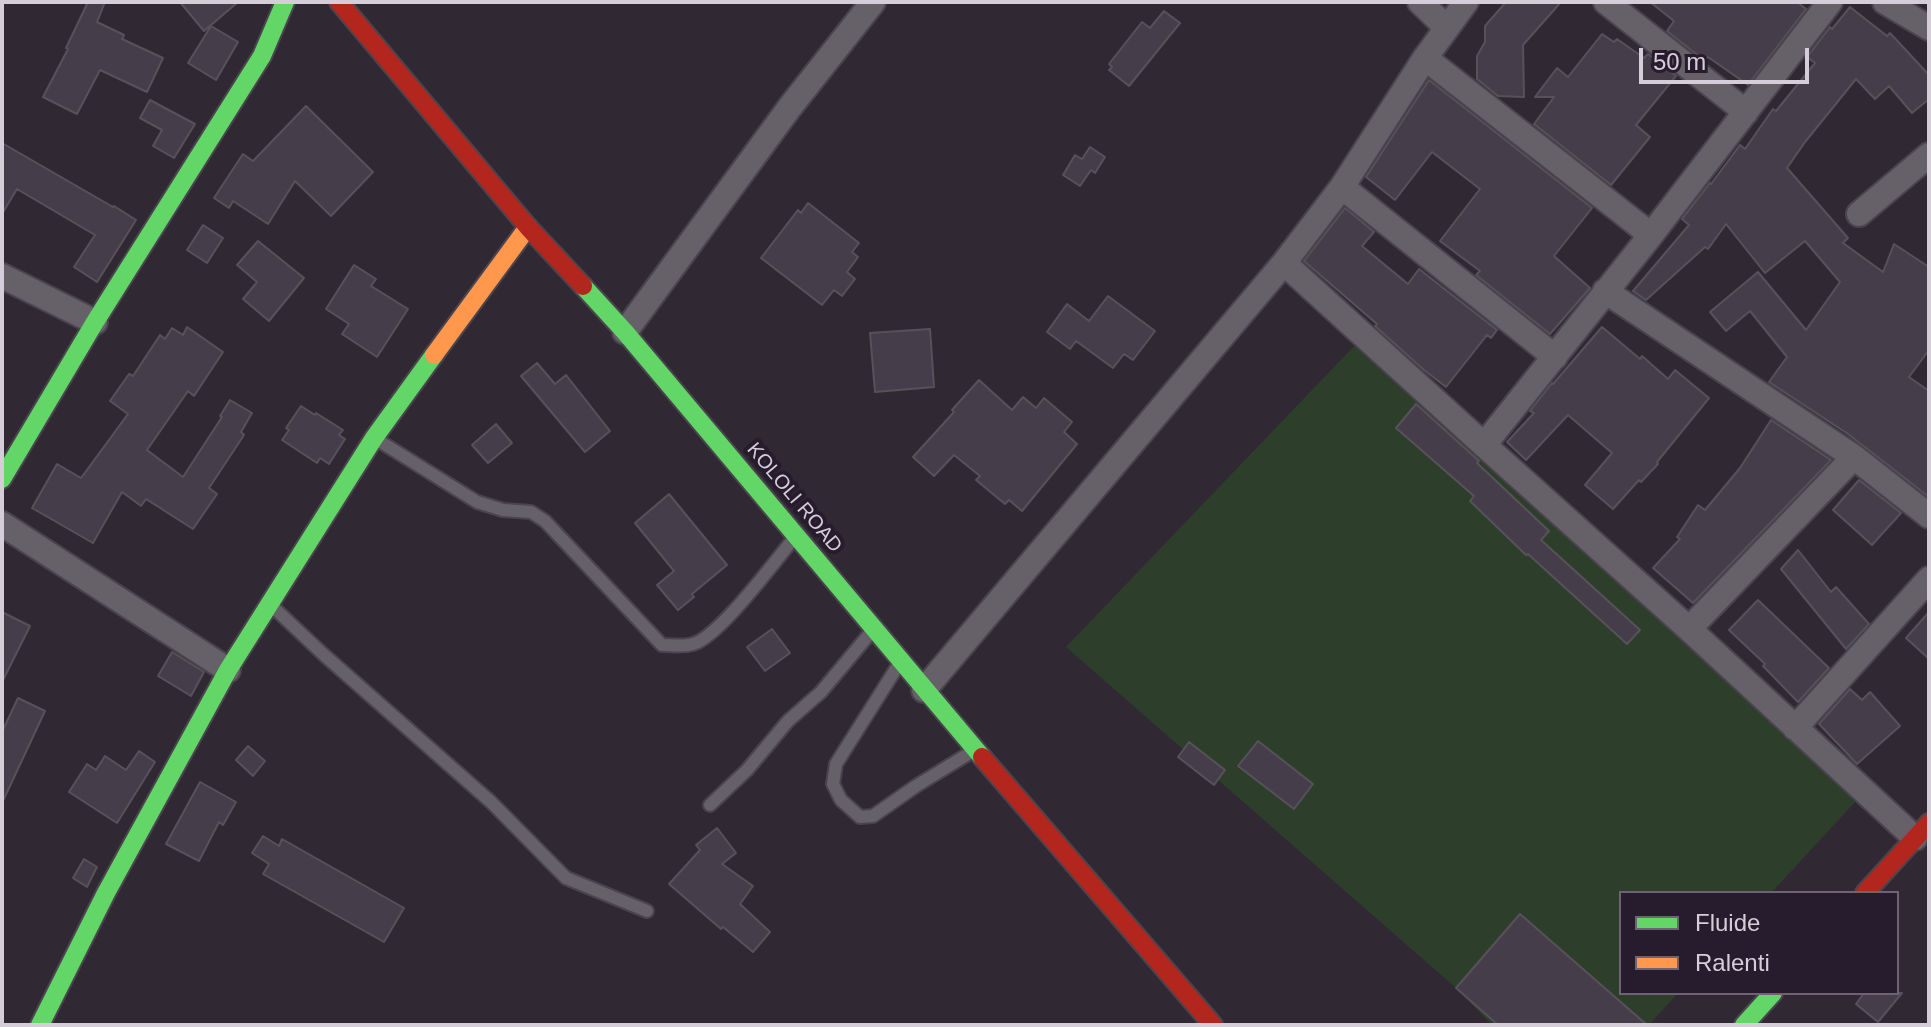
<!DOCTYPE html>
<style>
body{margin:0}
#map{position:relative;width:1931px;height:1027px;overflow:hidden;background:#302933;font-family:Helvetica,sans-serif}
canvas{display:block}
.frame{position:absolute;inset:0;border:4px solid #d5ced9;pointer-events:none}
.legend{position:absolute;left:1619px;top:891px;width:280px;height:104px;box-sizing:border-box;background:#271c2d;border:2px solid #6d6372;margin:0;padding:10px 14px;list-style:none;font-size:24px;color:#d5ced9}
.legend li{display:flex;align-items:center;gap:16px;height:40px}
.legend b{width:40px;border:2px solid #6d6372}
.scale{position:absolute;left:1639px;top:48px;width:170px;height:36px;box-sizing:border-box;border:4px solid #d5ced9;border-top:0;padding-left:10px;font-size:24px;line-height:28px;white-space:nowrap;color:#d5ced9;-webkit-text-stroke:6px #271c2d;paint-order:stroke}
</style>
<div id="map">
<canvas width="1931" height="1027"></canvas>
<div class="frame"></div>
<ul class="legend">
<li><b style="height:10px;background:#63d668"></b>Fluide</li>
<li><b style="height:10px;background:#ff974d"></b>Ralenti</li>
</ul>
<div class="scale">50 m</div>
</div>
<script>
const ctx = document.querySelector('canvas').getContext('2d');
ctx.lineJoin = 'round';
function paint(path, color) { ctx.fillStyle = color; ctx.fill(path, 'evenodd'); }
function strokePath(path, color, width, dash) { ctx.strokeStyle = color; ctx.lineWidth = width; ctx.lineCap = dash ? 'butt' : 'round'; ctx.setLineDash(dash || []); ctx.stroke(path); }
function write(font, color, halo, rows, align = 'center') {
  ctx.font = font + ' Helvetica,sans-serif'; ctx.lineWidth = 8; ctx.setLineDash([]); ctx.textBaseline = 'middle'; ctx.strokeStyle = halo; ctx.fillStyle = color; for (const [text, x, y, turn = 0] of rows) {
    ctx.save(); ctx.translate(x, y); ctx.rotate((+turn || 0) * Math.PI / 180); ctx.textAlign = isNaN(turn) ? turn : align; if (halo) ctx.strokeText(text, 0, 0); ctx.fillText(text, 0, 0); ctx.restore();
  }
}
const green = new Path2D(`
 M 1357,343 L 1856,801 L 1771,893 L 1621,893 L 1621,993 L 1678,993 L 1649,1025 L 1492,1025 L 1456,988 L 1066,647 Z`);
const building = new Path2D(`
 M 88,2 L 105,2 L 97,22 L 124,35 L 122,39 L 163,58 L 147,92 L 100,70 L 77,114 L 43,97 L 68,49 L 66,48 Z
 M 180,2 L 238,2 L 204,31 Z
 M 1506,2 L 1561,2 L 1523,45 L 1524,97 L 1498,96 L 1477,79 L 1477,56 L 1485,42 L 1485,26 Z
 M 1650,2 L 1797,2 L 1806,9 L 1748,85 L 1708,57 L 1705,61 L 1667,31 L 1674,21 Z
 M 1850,7 L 1887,36 L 1890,33 L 1929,75 L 1929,99 L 1912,113 L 1889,86 L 1875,99 L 1856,79 L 1805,142 L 1787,168 L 1848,238 L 1843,243 L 1883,272 L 1894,244 L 1929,267 L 1929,350 L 1909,377 L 1929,391 L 1929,497 L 1848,434 L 1769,382 L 1787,357 L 1750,311 L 1726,331 L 1710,312 L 1758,272 L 1806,330 L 1840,282 L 1805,241 L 1765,273 L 1726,224 L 1708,249 L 1705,247 L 1646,300 L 1633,291 L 1689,225 L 1682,219 L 1710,183 L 1711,184 L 1740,145 L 1745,149 L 1773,109 L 1776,111 L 1815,63 L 1807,57 L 1830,27 L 1832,29 Z
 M 1164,11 L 1180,23 L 1129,86 L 1109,70 L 1112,67 L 1109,64 L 1142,22 L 1150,28 Z
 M 211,26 L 238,42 L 216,80 L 188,63 Z
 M 1602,34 L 1614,42 L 1617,39 L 1644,58 L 1648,54 L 1676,76 L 1636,125 L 1650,137 L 1611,185 L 1534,124 L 1554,97 L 1535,97 L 1557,68 L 1568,77 Z
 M 1429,80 L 1592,208 L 1554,256 L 1590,288 L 1550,334 L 1476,275 L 1480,271 L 1440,241 L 1480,189 L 1432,152 L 1395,200 L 1366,177 Z
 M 150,100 L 195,124 L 174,158 L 153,146 L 162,130 L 140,118 Z
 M 306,106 L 373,172 L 331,216 L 295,181 L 268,224 L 233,201 L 229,208 L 214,198 L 243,154 L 253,161 Z
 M 2,143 L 113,207 L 114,206 L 136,220 L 97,282 L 74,267 L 95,235 L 17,189 L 2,214 Z
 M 1090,147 L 1105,157 L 1095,173 L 1091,170 L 1080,186 L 1063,175 L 1075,155 L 1082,159 Z
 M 808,203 L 859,243 L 852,252 L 858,257 L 847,272 L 855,279 L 842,296 L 834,290 L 822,305 L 761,258 L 798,210 L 801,213 Z
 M 1345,208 L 1374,232 L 1362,246 L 1408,284 L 1419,269 L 1497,330 L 1491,338 L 1487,335 L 1446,387 L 1424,370 L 1375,326 L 1377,324 L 1304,261 Z
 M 203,225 L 223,238 L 207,263 L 187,250 Z
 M 258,241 L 304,278 L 269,321 L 243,299 L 257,282 L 237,265 Z
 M 354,265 L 376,279 L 371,286 L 408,309 L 377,357 L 342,334 L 349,324 L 326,309 Z
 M 1108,296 L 1155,331 L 1133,360 L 1124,354 L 1113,368 L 1076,341 L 1070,349 L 1047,332 L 1067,304 L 1089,321 Z
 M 187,327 L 223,352 L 194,396 L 188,391 L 147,450 L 183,477 L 222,417 L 220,416 L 230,400 L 252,413 L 241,432 L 244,435 L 209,488 L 217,494 L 193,529 L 146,499 L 141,506 L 122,492 L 93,543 L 32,508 L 57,464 L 81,478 L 128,414 L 110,401 L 129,374 L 133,376 L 160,335 L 165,339 L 172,328 L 183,335 Z
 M 1602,327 L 1640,359 L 1642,356 L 1668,379 L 1675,370 L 1709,398 L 1657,462 L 1658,464 L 1641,482 L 1639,480 L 1613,509 L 1585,485 L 1612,453 L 1568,415 L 1526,460 L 1507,442 L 1534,413 L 1530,411 L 1552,383 L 1553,384 Z
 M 930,329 L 934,387 L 875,392 L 870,333 Z
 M 537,363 L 555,384 L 566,375 L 610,431 L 585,452 L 521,376 Z
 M 979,380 L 1012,410 L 1023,397 L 1036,408 L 1044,398 L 1072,422 L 1064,432 L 1077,444 L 1022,511 L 1009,500 L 1005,504 L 976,480 L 980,476 L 954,455 L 934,476 L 913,457 L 954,412 L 952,410 Z
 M 1416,404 L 1479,461 L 1477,463 L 1549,531 L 1541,540 L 1640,630 L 1627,644 L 1528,554 L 1526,555 L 1470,501 L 1474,496 L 1396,428 Z
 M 301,406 L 315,415 L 316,413 L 343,430 L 339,435 L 345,439 L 329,464 L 320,458 L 317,463 L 282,440 L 289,430 L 286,428 Z
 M 1771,420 L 1831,460 L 1693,603 L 1653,568 L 1680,539 L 1677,537 L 1698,505 L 1705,510 L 1740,468 Z
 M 496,424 L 512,443 L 488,463 L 472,445 Z
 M 1859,480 L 1901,513 L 1872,545 L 1833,510 Z
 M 669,494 L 727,565 L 692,594 L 694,597 L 678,610 L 657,585 L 674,571 L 635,523 Z
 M 1798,550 L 1831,592 L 1836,587 L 1869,624 L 1846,649 L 1781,569 Z
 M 1758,600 L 1829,668 L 1798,702 L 1763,666 L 1765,664 L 1729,630 Z
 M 2,612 L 30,626 L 2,682 Z
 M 1929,612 L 1929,659 L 1906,638 Z
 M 772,629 L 790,653 L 765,671 L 747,647 Z
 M 172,652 L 204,672 L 191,696 L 158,676 Z
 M 1850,689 L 1862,700 L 1870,692 L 1900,726 L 1857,764 L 1819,724 Z
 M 18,698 L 45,711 L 2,803 L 2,732 Z
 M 1258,741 L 1313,784 L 1294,809 L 1238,766 Z
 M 1189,742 L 1225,770 L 1214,785 L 1178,757 Z
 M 248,746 L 265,761 L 253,776 L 236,760 Z
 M 139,751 L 155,762 L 117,823 L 69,792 L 87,764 L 96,770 L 105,756 L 126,770 Z
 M 200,782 L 236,802 L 223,825 L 219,822 L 199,861 L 166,844 Z
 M 717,828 L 736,853 L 722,864 L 753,886 L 740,904 L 770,932 L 753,952 L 723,927 L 721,929 L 669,884 L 700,850 L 696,845 Z
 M 263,836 L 279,846 L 282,839 L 404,908 L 384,942 L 263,874 L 269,864 L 252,853 Z
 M 84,859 L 97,867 L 87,887 L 73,878 Z
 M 1520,914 L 1647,1025 L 1498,1025 L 1456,988 Z
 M 1864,993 L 1902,993 L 1878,1022 L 1856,1004 Z`);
const lane = new Path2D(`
 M 376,439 L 477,502 L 503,510 L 531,512 L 545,521 L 662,645 C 671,645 684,647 693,644 C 719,637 775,561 795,537
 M 272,606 L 323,654 L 491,802 L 566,878 L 647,911
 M 899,664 L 836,764 L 833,784 L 841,800 L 860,817 L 873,816 L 916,786 L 973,751
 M 710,805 L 747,770 L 788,721 L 821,692 L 872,631`);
const street = new Path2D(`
 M 1420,2 L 1446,27
 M 1606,2 L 1746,112
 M 1885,2 L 1929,28
 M 1425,58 L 1651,235
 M 1342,187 L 1555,357
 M 1859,214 L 1929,155
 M 1284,263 L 1484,445 L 1689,629 L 1915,838
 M 2,276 L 95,322
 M 1605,291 L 1854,457 L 1929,516
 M 625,332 L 790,107 L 873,2
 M 1484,445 L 1651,235 L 1830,2
 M 2,524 L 228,670
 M 1689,629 L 1854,457
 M 924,690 L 1284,263 L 1342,187 L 1425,58 L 1466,2
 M 1795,728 L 1929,579`);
const fast = new Path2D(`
 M 583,286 L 625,332 L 982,757
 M 2,479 L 95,322 L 262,56 L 285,2
 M 40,1025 L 106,893 L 228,670 L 374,438 L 434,355
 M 1744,1025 L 1773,993`);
const slow = new Path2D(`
 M 434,355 L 528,227`);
const jam = new Path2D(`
 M 339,2 L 528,227 L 583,286
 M 982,757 L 1213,1025
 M 1865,893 L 1929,823`);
const streetNames = [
 ["KOLOLI ROAD",794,498,50]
];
paint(green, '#2d3f2a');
paint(building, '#453d49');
strokePath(building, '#57525a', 2);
strokePath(lane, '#49444d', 16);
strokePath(street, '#49444d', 28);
strokePath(fast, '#49444d', 22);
strokePath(slow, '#49444d', 22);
strokePath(jam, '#49444d', 22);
strokePath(lane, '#666169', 12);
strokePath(street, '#666169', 24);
strokePath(fast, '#63d668', 18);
strokePath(slow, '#ff974d', 18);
strokePath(jam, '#b3261e', 18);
write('20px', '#d5ced9', '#271c2d', streetNames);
</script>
